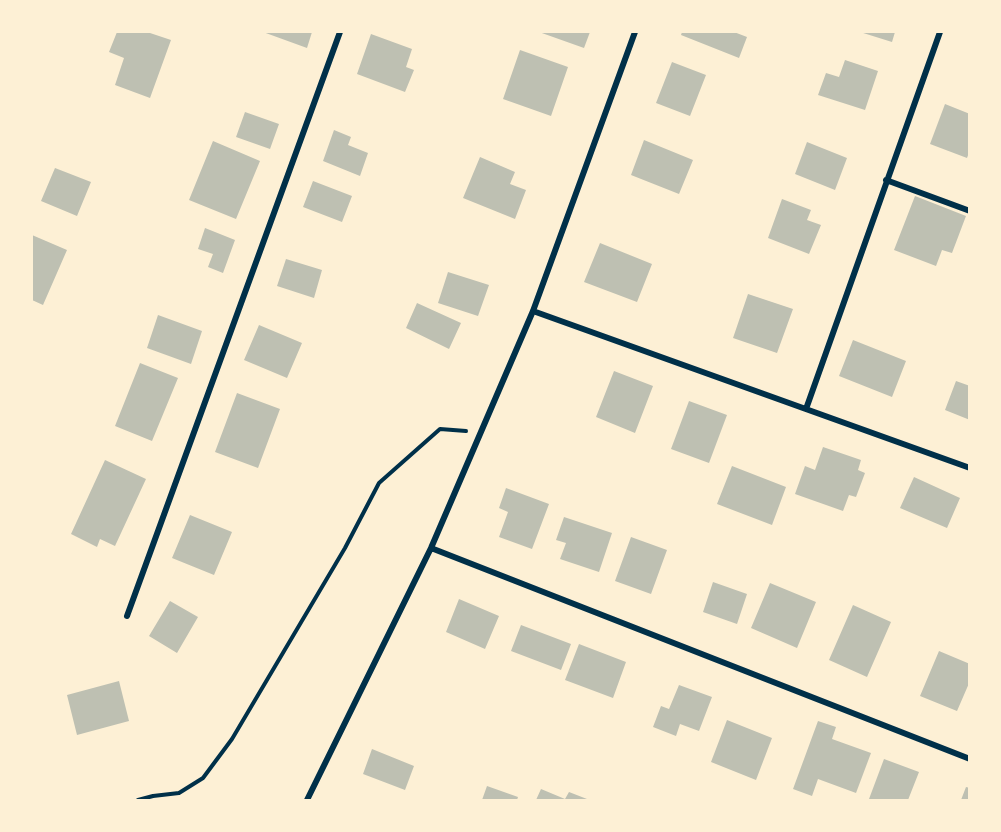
<!DOCTYPE html>
<style>
body{margin:0}
#map{position:relative;width:1001px;height:832px;overflow:hidden;background:#fdf0d5;font-family:Literata,serif}
canvas{display:block}
.frame{position:absolute;inset:0;border:33px solid #fdf0d5;pointer-events:none}
</style>
<div id="map">
<canvas width="1001" height="832"></canvas>
<div class="frame"></div>
</div>
<script>
const ctx = document.querySelector('canvas').getContext('2d');
ctx.lineJoin = 'round';
function paint(path, color) { ctx.fillStyle = color; ctx.fill(path, 'evenodd'); }
function strokePath(path, color, width, dash) { ctx.strokeStyle = color; ctx.lineWidth = width; ctx.lineCap = dash ? 'butt' : 'round'; ctx.setLineDash(dash || []); ctx.stroke(path); }
const building = new Path2D(`
 M 117,32 L 147,32 L 171,40 L 150,98 L 115,85 L 124,58 L 109,52 Z
 M 263,32 L 312,32 L 307,48 Z
 M 539,32 L 590,32 L 584,48 Z
 M 682,32 L 734,32 L 747,37 L 739,58 L 681,35 Z
 M 860,32 L 895,32 L 892,42 Z
 M 371,34 L 412,49 L 406,67 L 414,70 L 405,92 L 357,74 Z
 M 520,50 L 568,67 L 551,116 L 503,99 Z
 M 845,60 L 878,71 L 865,110 L 818,95 L 826,73 L 839,77 Z
 M 672,62 L 706,75 L 690,116 L 656,103 Z
 M 945,104 L 970,114 L 970,150 L 967,158 L 930,144 Z
 M 245,112 L 279,124 L 270,149 L 236,137 Z
 M 334,130 L 351,137 L 348,145 L 368,153 L 360,176 L 323,161 Z
 M 644,140 L 693,160 L 679,194 L 631,175 Z
 M 213,141 L 260,161 L 236,219 L 189,200 Z
 M 807,142 L 847,158 L 835,190 L 795,174 Z
 M 480,157 L 515,172 L 510,184 L 526,190 L 515,219 L 463,198 Z
 M 55,168 L 91,182 L 77,216 L 41,201 Z
 M 313,181 L 352,196 L 342,222 L 303,207 Z
 M 915,196 L 966,216 L 952,253 L 942,250 L 936,266 L 894,250 Z
 M 782,199 L 811,210 L 807,220 L 821,225 L 809,254 L 768,238 Z
 M 205,228 L 235,240 L 223,273 L 208,267 L 213,254 L 198,249 Z
 M 32,235 L 67,250 L 43,305 L 32,300 Z
 M 600,243 L 652,264 L 637,302 L 584,282 Z
 M 286,259 L 322,270 L 314,298 L 277,286 Z
 M 448,272 L 489,285 L 478,316 L 438,303 Z
 M 748,294 L 793,309 L 777,353 L 733,338 Z
 M 417,303 L 461,323 L 449,349 L 406,328 Z
 M 158,315 L 202,331 L 191,364 L 147,348 Z
 M 259,325 L 302,343 L 287,378 L 244,360 Z
 M 853,340 L 906,361 L 892,397 L 839,376 Z
 M 140,363 L 178,378 L 152,441 L 115,426 Z
 M 614,371 L 653,386 L 635,433 L 596,417 Z
 M 956,381 L 970,386 L 970,420 L 945,410 Z
 M 237,393 L 280,409 L 258,468 L 215,452 Z
 M 689,401 L 727,415 L 709,463 L 671,449 Z
 M 823,447 L 861,460 L 858,470 L 865,473 L 856,497 L 849,495 L 843,511 L 795,494 L 805,466 L 815,470 Z
 M 105,460 L 146,479 L 115,546 L 100,539 L 97,547 L 71,534 Z
 M 732,466 L 786,487 L 772,525 L 717,504 Z
 M 914,477 L 960,498 L 947,528 L 900,508 Z
 M 506,488 L 549,504 L 532,549 L 499,537 L 508,512 L 499,508 Z
 M 190,515 L 232,532 L 214,575 L 172,558 Z
 M 564,517 L 612,533 L 599,572 L 560,559 L 566,543 L 556,540 Z
 M 631,537 L 667,550 L 651,594 L 615,581 Z
 M 713,582 L 747,594 L 737,624 L 703,612 Z
 M 770,583 L 816,602 L 797,648 L 751,628 Z
 M 459,599 L 499,616 L 485,649 L 446,632 Z
 M 170,601 L 198,617 L 177,653 L 149,636 Z
 M 853,605 L 891,622 L 867,677 L 829,660 Z
 M 521,625 L 571,644 L 561,670 L 511,651 Z
 M 579,644 L 626,662 L 613,698 L 565,680 Z
 M 939,651 L 970,664 L 970,681 L 957,711 L 920,696 Z
 M 119,681 L 129,721 L 77,735 L 67,695 Z
 M 679,685 L 712,697 L 699,731 L 680,724 L 676,736 L 653,727 L 661,706 L 669,709 Z
 M 727,720 L 772,738 L 756,780 L 711,762 Z
 M 818,721 L 836,727 L 832,739 L 871,753 L 856,793 L 818,779 L 812,796 L 793,789 Z
 M 372,749 L 414,766 L 405,790 L 363,774 Z
 M 884,759 L 919,772 L 908,800 L 874,800 L 869,799 Z
 M 487,786 L 518,797 L 517,800 L 482,800 Z
 M 966,787 L 970,788 L 970,800 L 961,800 Z
 M 541,789 L 565,799 L 569,792 L 587,799 L 586,800 L 536,800 Z`);
const path = new Path2D(`
 M 138,800 L 153,796 L 179,793 L 203,778 L 232,739 L 345,548 L 379,483 L 440,429 L 466,431`);
const minor = new Path2D(`
 M 886,180 L 970,211
 M 533,311 L 970,468
 M 806,409 L 940,32
 M 431,548 L 970,759
 M 127,616 L 340,32
 M 307,800 L 431,548 L 533,311 L 635,32`);
paint(building, '#bec0b2');
strokePath(path, '#003049', 4);
strokePath(minor, '#003049', 6);
</script>
